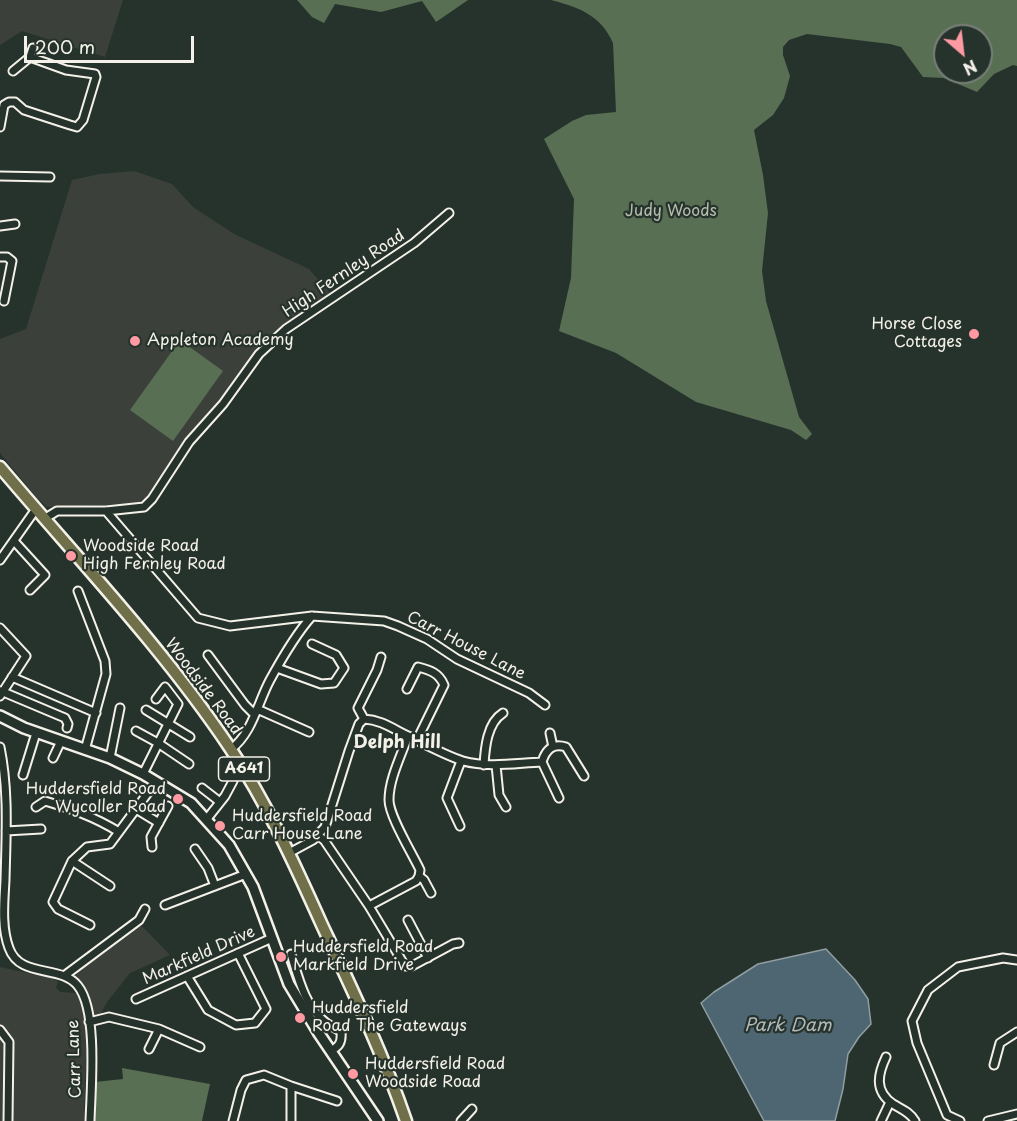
<!DOCTYPE html>
<style>
body{margin:0}
#map{position:relative;width:1017px;height:1121px;overflow:hidden;background:#26332d;font-family:"Playpen Sans",sans-serif}
canvas{display:block}
.north{position:absolute;left:933px;top:24px;width:60px;height:60px;box-sizing:border-box;background:#26332d;border:2px solid #787f78;border-radius:50%;rotate:152deg;font-size:16px;font-weight:700;line-height:24px;text-align:center;color:#f4f1e8}
.north::after{content:'';display:block;margin:auto;width:21px;height:27px;background:#ff9aa2;clip-path:polygon(50% 0,100% 100%,50% 72%,0 100%)}
.scale{position:absolute;left:24px;top:36px;width:170px;height:27px;box-sizing:border-box;border:3px solid #f4f1e8;border-top:0;padding-left:8px;font-size:18px;line-height:21px;white-space:nowrap;color:#f4f1e8;-webkit-text-stroke:4px #26332d;paint-order:stroke}
</style>
<div id="map">
<canvas width="1017" height="1121"></canvas>
<div class="north">N</div>
<div class="scale">200 m</div>
</div>
<script>
const ctx = document.querySelector('canvas').getContext('2d');
ctx.lineJoin = 'round';
function paint(path, color) { ctx.fillStyle = color; ctx.fill(path, 'evenodd'); }
function strokePath(path, color, width, dash) { ctx.strokeStyle = color; ctx.lineWidth = width; ctx.lineCap = dash ? 'butt' : 'round'; ctx.setLineDash(dash || []); ctx.stroke(path); }
function write(font, color, halo, rows, align = 'center') {
  ctx.font = font + ' "Playpen Sans",sans-serif'; ctx.lineWidth = 4.5; ctx.setLineDash([]); ctx.textBaseline = 'middle'; ctx.strokeStyle = halo; ctx.fillStyle = color; for (const [text, x, y, turn = 0] of rows) {
    ctx.save(); ctx.translate(x, y); ctx.rotate((+turn || 0) * Math.PI / 180); ctx.textAlign = isNaN(turn) ? turn : align; if (halo) ctx.strokeText(text, 0, 0); ctx.fillText(text, 0, 0); ctx.restore();
  }
}
const built = new Path2D(`
 M 0,0 L 123,0 L 105,57 L 22,31 L 0,45 Z
 M 134,171 L 172,184 L 193,207 L 234,234 L 309,269 L 331,294 L 268,342 L 150,497 L 134,504 L 47,507 L 36,497 L 0,453 L 0,339 L 26,329 L 72,180 L 100,174 Z
 M 137,921 L 170,955 L 130,973 L 107,1002 L 97,1021 L 87,1025 L 84,1121 L 0,1121 L 0,967 L 32,974 L 54,975 L 54,980 L 58,981 L 56,988 L 60,992 L 77,993 L 84,988 L 75,976 Z`);
const green = new Path2D(`
 M 297,0 L 468,0 L 436,22 L 422,1 L 381,12 L 335,4 L 324,23 L 312,17 Z
 M 551,0 L 1017,0 L 1017,66 L 1013,65 L 994,74 L 977,92 L 944,78 L 923,77 L 901,47 L 890,44 L 807,34 L 789,40 L 783,47 L 783,55 L 790,76 L 784,98 L 773,115 L 754,130 L 763,175 L 768,213 L 762,271 L 766,301 L 799,417 L 812,434 L 806,440 L 791,430 L 696,402 L 616,353 L 559,331 L 571,278 L 574,199 L 544,139 L 572,121 L 586,115 L 616,112 L 613,43 C 601,15 578,7 551,0 ZM 945,36 L 981,36 L 981,72 L 945,72 Z
 M 180,340 L 223,371 L 173,441 L 130,410 Z
 M 122,1068 L 210,1084 L 202,1121 L 94,1121 L 95,1082 L 123,1079 Z`);
const water = new Path2D(`
 M 826,949 L 855,980 L 868,999 L 871,1024 L 859,1037 L 848,1054 L 843,1089 L 835,1121 L 764,1121 L 701,1003 L 714,992 L 758,964 Z`);
const street = new Path2D(`
 M 13,71 L 30,57 L 33,48
 M 0,127 L 4,105 L 9,102 L 15,102 L 24,110 L 70,125 L 77,127 L 83,120 L 96,77 L 95,74 L 66,70 L 30,57
 M 0,176 L 50,177
 M 0,226 L 15,224
 M 0,257 L 7,257 L 12,261 L 4,301
 M 106,511 L 198,618 L 230,626 L 312,616 L 384,621 L 398,626 L 427,639 L 457,659 L 529,693 L 545,705
 M 44,519 L 57,511 L 106,511 L 144,507 L 152,499 L 189,442 L 223,404 L 259,354 L 286,329 L 414,243 L 449,213
 M 14,541 L 45,575 L 30,590
 M 0,560 L 36,509
 M 78,591 L 105,661 L 106,674 L 85,750
 M 0,628 L 26,656 L 0,696
 M 208,655 L 245,705 L 254,714
 M 277,668 L 321,684 L 334,683 L 344,668 L 336,655 L 312,644
 M 12,677 L 96,713
 M 407,689 L 418,667 C 430,670 439,673 444,685 L 417,740
 M 1,691 L 65,718 L 68,724 L 67,728
 M 257,709 L 309,732
 M 146,710 L 190,737
 M 364,719 L 358,708 L 377,670 L 381,657
 M 136,731 L 158,743 L 189,764
 M 550,733 L 553,747
 M 0,747 C 9,791 6,836 5,880 C 4,901 1,927 9,948 C 20,979 61,964 78,986 C 98,1011 91,1088 90,1121
 M 231,749 C 252,734 258,702 270,680 C 282,658 295,635 312,616
 M 53,758 L 61,741
 M 110,758 L 120,708
 M 484,765 C 485,748 487,723 503,713
 M 496,765 L 499,795 L 506,807
 M 143,774 L 178,704 L 165,687 L 156,699
 M 23,775 L 36,733
 M 202,788 L 220,802
 M 559,798 L 542,762 C 546,749 553,743 566,747 L 584,776
 M 36,807 L 45,801 C 72,809 95,817 119,832
 M 136,809 L 159,823
 M 206,820 L 225,796 L 233,781
 M 460,826 L 447,798 L 461,761
 M 6,831 L 41,829
 M 318,836 L 324,840 L 369,906 L 405,966 L 412,966 L 453,944 L 459,943
 M 152,847 L 151,837 L 168,806
 M 195,849 L 208,868 L 215,886
 M 289,853 L 313,840 L 325,827 L 349,751 L 359,724 L 364,719 C 382,720 393,729 408,736 C 422,743 449,757 463,761 C 489,768 516,763 542,762
 M 72,861 L 110,886
 M 419,876 L 424,880 L 431,893
 M 165,905 L 246,874
 M 369,906 L 416,881 L 419,876 L 420,870 C 412,853 389,816 389,800 C 389,779 401,756 408,736
 M 408,920 L 428,958
 M 90,925 L 58,909 L 53,902 L 72,861 L 87,847 L 110,844 L 156,782
 M 291,954 C 298,976 305,1007 325,1022 C 330,1026 336,1028 341,1032 C 342,1043 339,1046 331,1051
 M 64,976 L 139,920 L 145,909
 M 187,976 L 208,1010 L 236,1025 L 255,1023 L 266,1009 L 238,953
 M 136,999 L 272,938
 M 89,1022 L 109,1017 L 159,1029 L 200,1047
 M 0,1030 L 9,1042 L 8,1121
 M 149,1049 L 159,1029
 M 886,1057 C 878,1074 874,1091 893,1104 C 901,1109 910,1112 915,1121
 M 994,1065 L 1000,1043 L 1017,1032
 M 291,1086 L 337,1101
 M 233,1121 L 241,1090 L 246,1080 L 264,1075 L 291,1086 L 291,1121
 M 461,1121 L 472,1109
 M 881,1121 L 890,1102
 M 960,1121 L 947,1115 L 917,1043 L 912,1021 L 928,990 L 958,967 L 1003,958 L 1017,960
 M 988,1121 L 1017,1114`);
const secondary = new Path2D(`
 M 0,716 L 24,728 L 110,758 L 143,774 L 191,803 L 229,845 L 253,887 L 289,984 L 318,1032 L 378,1121`);
const primary = new Path2D(`
 M 0,467 C 78,559 163,648 230,748 C 267,803 295,865 322,925 C 352,989 383,1054 406,1121`);
const markers = [
 [974,334,6,"#ff9aa2"],
 [135,341,6,"#ff9aa2"],
 [71,556,6,"#ff9aa2"],
 [178,799,6,"#ff9aa2"],
 [220,826,6,"#ff9aa2"],
 [281,957,6,"#ff9aa2"],
 [300,1018,6,"#ff9aa2"],
 [353,1074,6,"#ff9aa2"]
];
const shields = [
 [244,769,51]
];
const shieldNames = [
 ["A641",244,769]
];
const parkNames = [
 ["Judy Woods",671,212]
];
const streetNames = [
 ["High Fernley Road",344,274,-34],
 ["Carr House Lane",466,646,27],
 ["Woodside Road",203,687,53],
 ["Markfield Drive",199,956,-24],
 ["Carr Lane",75,1059,-92]
];
const poiNames = [
 ["Horse Close",962,325,"right"],
 ["Cottages",962,343,"right"],
 ["Appleton Academy",147,341],
 ["Woodside Road",83,547],
 ["High Fernley Road",83,565],
 ["Huddersfield Road",166,790,"right"],
 ["Wycoller Road",166,808,"right"],
 ["Huddersfield Road",232,817],
 ["Carr House Lane",232,835],
 ["Huddersfield Road",293,948],
 ["Markfield Drive",293,966],
 ["Huddersfield",312,1009],
 ["Road The Gateways",312,1027],
 ["Huddersfield Road",365,1065],
 ["Woodside Road",365,1083]
];
const neighbourhoodNames = [
 ["Delph Hill",397,743]
];
const waterNames = [
 ["Park Dam",788,1026]
];
paint(built, '#3b413a');
paint(green, '#586f54');
paint(water, '#4e6672');
strokePath(water, '#909ea1', 1.5);
strokePath(street, '#f4f1e8', 11);
strokePath(secondary, '#f4f1e8', 14);
strokePath(primary, '#f4f1e8', 15);
strokePath(street, '#26332d', 7);
strokePath(secondary, '#26332d', 9);
strokePath(primary, '#6f704a', 10);
for (const [x, y, r, color] of markers) { const dot = new Path2D(); dot.arc(x, y, r, 0, 2 * Math.PI); ctx.fillStyle = color; ctx.fill(dot); strokePath(dot, '#26332d', 2); }
for (const [x, y, w] of shields) { const box = new Path2D(); box.roundRect(x - w / 2, y - 12, w, 24, 4.5); ctx.fillStyle = '#26332d'; ctx.fill(box); strokePath(box, '#f4f1e8', 1.5); }
write('bold 15px', '#f4f1e8', null, shieldNames);
write('16px', '#b6bdad', '#26332d', parkNames);
write('16px', '#f4f1e8', '#26332d', streetNames);
write('16px', '#f4f1e8', '#26332d', poiNames, 'left');
write('bold 18px', '#f4f1e8', '#26332d', neighbourhoodNames);
write('italic 18px', '#b2b9b9', '#26332d', waterNames);
</script>
